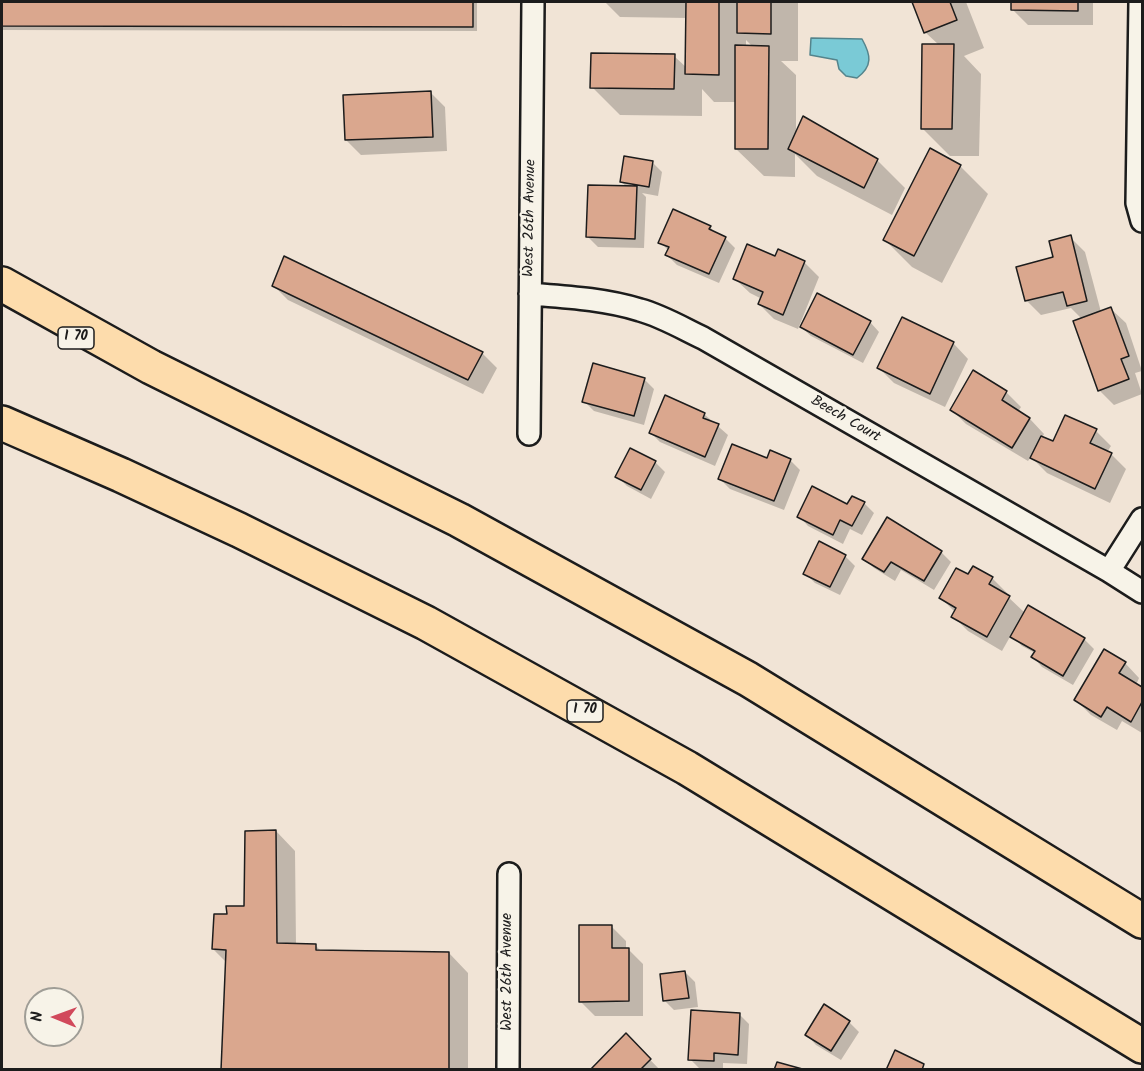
<!DOCTYPE html>
<style>
body{margin:0}
#map{position:relative;width:1144px;height:1071px;overflow:hidden;background:#f1e4d6;font-family:Kalam,sans-serif}
canvas{display:block}
.frame{position:absolute;inset:0;border:3px solid #1c1c1c;pointer-events:none}
.north{position:absolute;left:24px;top:987px;width:60px;height:60px;box-sizing:border-box;background:#f7f3e8;border:2px solid #9f9d96;border-radius:50%;rotate:271deg;font-size:16px;font-weight:700;line-height:24px;text-align:center;color:#1c1c1c}
.north::after{content:'';display:block;margin:auto;width:21px;height:27px;background:#d1495b;clip-path:polygon(50% 0,100% 100%,50% 72%,0 100%)}
</style>
<div id="map">
<canvas width="1144" height="1071"></canvas>
<div class="frame"></div>
<div class="north">N</div>
</div>
<script>
const ctx = document.querySelector('canvas').getContext('2d');
ctx.lineJoin = 'round';
function paint(path, color) { ctx.fillStyle = color; ctx.fill(path, 'evenodd'); }
function strokePath(path, color, width, dash) { ctx.strokeStyle = color; ctx.lineWidth = width; ctx.lineCap = dash ? 'butt' : 'round'; ctx.setLineDash(dash || []); ctx.stroke(path); }
function write(font, color, halo, rows, align = 'center') {
  ctx.font = font + ' Kalam,sans-serif'; ctx.lineWidth = 4.5; ctx.setLineDash([]); ctx.textBaseline = 'middle'; ctx.strokeStyle = halo; ctx.fillStyle = color; for (const [text, x, y, turn = 0] of rows) {
    ctx.save(); ctx.translate(x, y); ctx.rotate((+turn || 0) * Math.PI / 180); ctx.textAlign = isNaN(turn) ? turn : align; if (halo) ctx.strokeText(text, 0, 0); ctx.fillText(text, 0, 0); ctx.restore();
  }
}
const water = new Path2D(`
 M 811,38 L 862,39 C 871,55 873,66 857,78 L 846,76 L 839,69 L 837,60 L 810,55 Z`);
const shadow = new Path2D(`
 M 2,2 L 477,2 L 477,31 L 2,30 Z
 M 605,2 L 798,2 L 798,61 L 781,61 L 796,75 L 796,136 L 877,160 L 905,188 L 892,215 L 817,176 L 795,154 L 795,177 L 764,176 L 736,149 L 737,102 L 714,102 L 702,89 L 702,116 L 620,115 L 592,87 L 674,56 L 687,68 L 687,18 L 620,17 ZM 746,40 L 753,47 L 746,47 Z
 M 914,2 L 966,2 L 984,48 L 964,56 L 981,74 L 979,156 L 950,156 L 922,128 L 939,45 L 926,33 Z
 M 1013,2 L 1093,2 L 1093,25 L 1028,25 L 1013,10 Z
 M 430,92 L 445,107 L 447,151 L 361,155 L 346,140 Z
 M 652,162 L 662,172 L 658,196 L 642,193 L 646,197 L 644,248 L 598,247 L 588,237 L 627,187 L 621,182 Z
 M 960,166 L 988,194 L 942,283 L 912,267 L 884,239 Z
 M 710,227 L 717,235 L 725,238 L 735,248 L 719,283 L 677,265 L 667,255 L 669,251 L 660,242 Z
 M 1070,237 L 1085,252 L 1101,312 L 1111,309 L 1126,323 L 1142,371 L 1135,373 L 1142,394 L 1114,405 L 1099,390 L 1082,319 L 1071,308 L 1041,315 L 1026,300 Z
 M 776,258 L 804,262 L 819,277 L 798,329 L 774,319 L 759,304 L 762,299 L 750,293 L 735,279 Z
 M 273,285 L 482,353 L 497,368 L 483,394 L 288,300 Z
 M 903,319 L 954,344 L 968,359 L 945,407 L 894,383 L 879,368 Z
 M 870,322 L 879,332 L 863,363 L 811,336 L 801,327 Z
 M 644,379 L 654,389 L 644,425 L 594,411 L 584,401 Z
 M 1006,392 L 1021,407 L 1018,412 L 1030,419 L 1044,434 L 1042,438 L 1054,443 L 1096,431 L 1111,446 L 1107,452 L 1111,454 L 1126,469 L 1110,503 L 1047,473 L 1031,457 L 1028,461 L 966,424 L 951,409 Z
 M 704,414 L 728,435 L 715,466 L 660,442 L 651,433 Z
 M 768,460 L 790,460 L 800,470 L 784,510 L 730,489 L 720,479 Z
 M 655,462 L 665,472 L 651,499 L 627,486 L 617,476 Z
 M 864,503 L 874,513 L 862,535 L 850,529 L 843,544 L 808,526 L 799,516 Z
 M 941,552 L 951,562 L 934,590 L 901,570 L 895,581 L 874,568 L 864,559 Z
 M 845,556 L 855,566 L 840,595 L 815,583 L 805,573 Z
 M 969,576 L 992,578 L 1007,593 L 1006,595 L 1025,613 L 1084,639 L 1094,649 L 1073,685 L 1042,667 L 1033,657 L 1035,653 L 1022,646 L 1011,635 L 1002,651 L 968,631 L 953,616 L 955,612 L 941,598 Z
 M 1125,663 L 1139,678 L 1136,685 L 1142,689 L 1142,733 L 1122,721 L 1117,730 L 1091,715 L 1076,700 Z
 M 276,831 L 295,851 L 296,945 L 315,945 L 321,951 L 449,953 L 468,973 L 468,1070 L 223,1070 L 227,963 L 213,949 L 229,915 L 246,908 Z
 M 611,926 L 626,941 L 626,949 L 628,949 L 643,964 L 643,1016 L 595,1016 L 580,1001 Z
 M 685,972 L 695,982 L 698,1007 L 674,1010 L 664,1000 Z
 M 739,1014 L 749,1024 L 747,1064 L 723,1063 L 723,1070 L 700,1069 L 690,1059 Z
 M 849,1022 L 859,1032 L 841,1060 L 816,1045 L 807,1035 Z
 M 626,1035 L 660,1070 L 592,1070 Z`);
const building = new Path2D(`
 M 2,2 L 473,2 L 473,27 L 2,26 Z
 M 686,2 L 719,2 L 719,75 L 685,74 Z
 M 737,2 L 771,2 L 771,34 L 737,33 Z
 M 912,2 L 950,2 L 957,20 L 924,33 Z
 M 1011,2 L 1078,2 L 1078,11 L 1011,10 Z
 M 922,44 L 954,44 L 952,129 L 921,129 Z
 M 735,45 L 769,46 L 768,149 L 735,149 Z
 M 591,53 L 675,54 L 674,89 L 590,88 Z
 M 431,91 L 433,137 L 345,140 L 343,95 Z
 M 803,116 L 878,159 L 864,188 L 788,149 Z
 M 930,148 L 961,165 L 914,256 L 883,240 Z
 M 624,156 L 653,161 L 649,187 L 620,182 Z
 M 588,185 L 637,186 L 635,239 L 586,237 Z
 M 673,209 L 711,226 L 709,229 L 726,237 L 709,274 L 665,255 L 669,247 L 658,243 Z
 M 1071,235 L 1087,301 L 1067,306 L 1063,292 L 1025,301 L 1016,267 L 1053,257 L 1049,241 Z
 M 747,244 L 775,256 L 778,249 L 805,261 L 783,315 L 758,304 L 763,292 L 733,279 Z
 M 284,256 L 483,352 L 468,380 L 272,286 Z
 M 817,293 L 871,321 L 853,355 L 800,327 Z
 M 1111,307 L 1129,356 L 1121,359 L 1129,379 L 1098,391 L 1073,321 Z
 M 902,317 L 954,342 L 930,394 L 877,368 Z
 M 593,363 L 645,378 L 634,416 L 582,402 Z
 M 973,370 L 1007,391 L 1002,400 L 1030,418 L 1012,448 L 950,410 Z
 M 665,395 L 705,413 L 703,418 L 719,424 L 705,457 L 649,433 Z
 M 1065,415 L 1097,429 L 1090,443 L 1112,453 L 1095,489 L 1030,458 L 1041,436 L 1053,441 Z
 M 732,444 L 767,458 L 770,450 L 791,459 L 774,501 L 718,479 Z
 M 630,448 L 656,461 L 641,490 L 615,477 Z
 M 812,486 L 847,504 L 852,496 L 865,502 L 852,526 L 840,520 L 833,535 L 797,517 Z
 M 887,517 L 942,551 L 924,581 L 891,562 L 884,572 L 862,559 Z
 M 819,541 L 846,555 L 830,587 L 803,574 Z
 M 973,566 L 993,577 L 989,584 L 1010,596 L 987,637 L 951,617 L 956,608 L 939,598 L 956,568 L 968,574 Z
 M 1028,605 L 1085,638 L 1063,676 L 1031,657 L 1035,651 L 1010,637 Z
 M 1104,649 L 1126,662 L 1119,673 L 1142,687 L 1142,702 L 1131,722 L 1107,707 L 1101,717 L 1074,700 Z
 M 276,830 L 277,943 L 316,944 L 316,950 L 449,952 L 449,1070 L 221,1070 L 226,950 L 212,949 L 214,914 L 227,914 L 226,906 L 244,906 L 245,831 Z
 M 579,925 L 612,925 L 612,948 L 629,948 L 629,1001 L 579,1002 Z
 M 685,971 L 689,998 L 663,1001 L 660,974 Z
 M 824,1004 L 850,1021 L 831,1051 L 805,1035 Z
 M 691,1010 L 740,1013 L 738,1055 L 714,1053 L 714,1061 L 688,1060 Z
 M 626,1033 L 651,1059 L 640,1070 L 590,1070 Z
 M 895,1050 L 924,1064 L 922,1070 L 886,1070 Z
 M 777,1062 L 806,1070 L 774,1070 Z`);
const street = new Path2D(`
 M 1140,2 L 1137,203 L 1142,221
 M 530,294 C 567,297 604,299 640,310 C 662,316 682,328 703,338 L 1109,571 L 1142,592
 M 529,434 L 533,2
 M 1109,571 L 1142,519
 M 508,1070 L 509,874`);
const highway = new Path2D(`
 M 2,284 L 151,367 L 459,520 L 748,679 L 1142,921
 M 2,423 L 121,475 L 239,530 L 426,623 L 687,768 L 1142,1046`);
const shields = [
 [76,338,36],
 [585,711,36]
];
const shieldNames = [
 ["I 70",76,338],
 ["I 70",585,711]
];
const streetNames = [
 ["West 26th Avenue",531,218,-89],
 ["Beech Court",845,420,30],
 ["West 26th Avenue",508,972,-90]
];
paint(water, '#7acad6');
strokePath(water, '#54848c', 1.5);
paint(shadow, '#0003');
paint(building, '#daa78e');
strokePath(building, '#1c1c1c', 1.5);
strokePath(street, '#1c1c1c', 26);
strokePath(highway, '#1c1c1c', 38);
strokePath(street, '#f7f3e8', 21);
strokePath(highway, '#fddcac', 33);
for (const [x, y, w] of shields) { const box = new Path2D(); box.roundRect(x - w / 2, y - 11, w, 22, 4.5); ctx.fillStyle = '#f7f3e8'; ctx.fill(box); strokePath(box, '#1c1c1c', 1.5); }
write('bold 14px', '#1c1c1c', null, shieldNames);
write('15px', '#1c1c1c', '#f7f3e8', streetNames);
</script>
